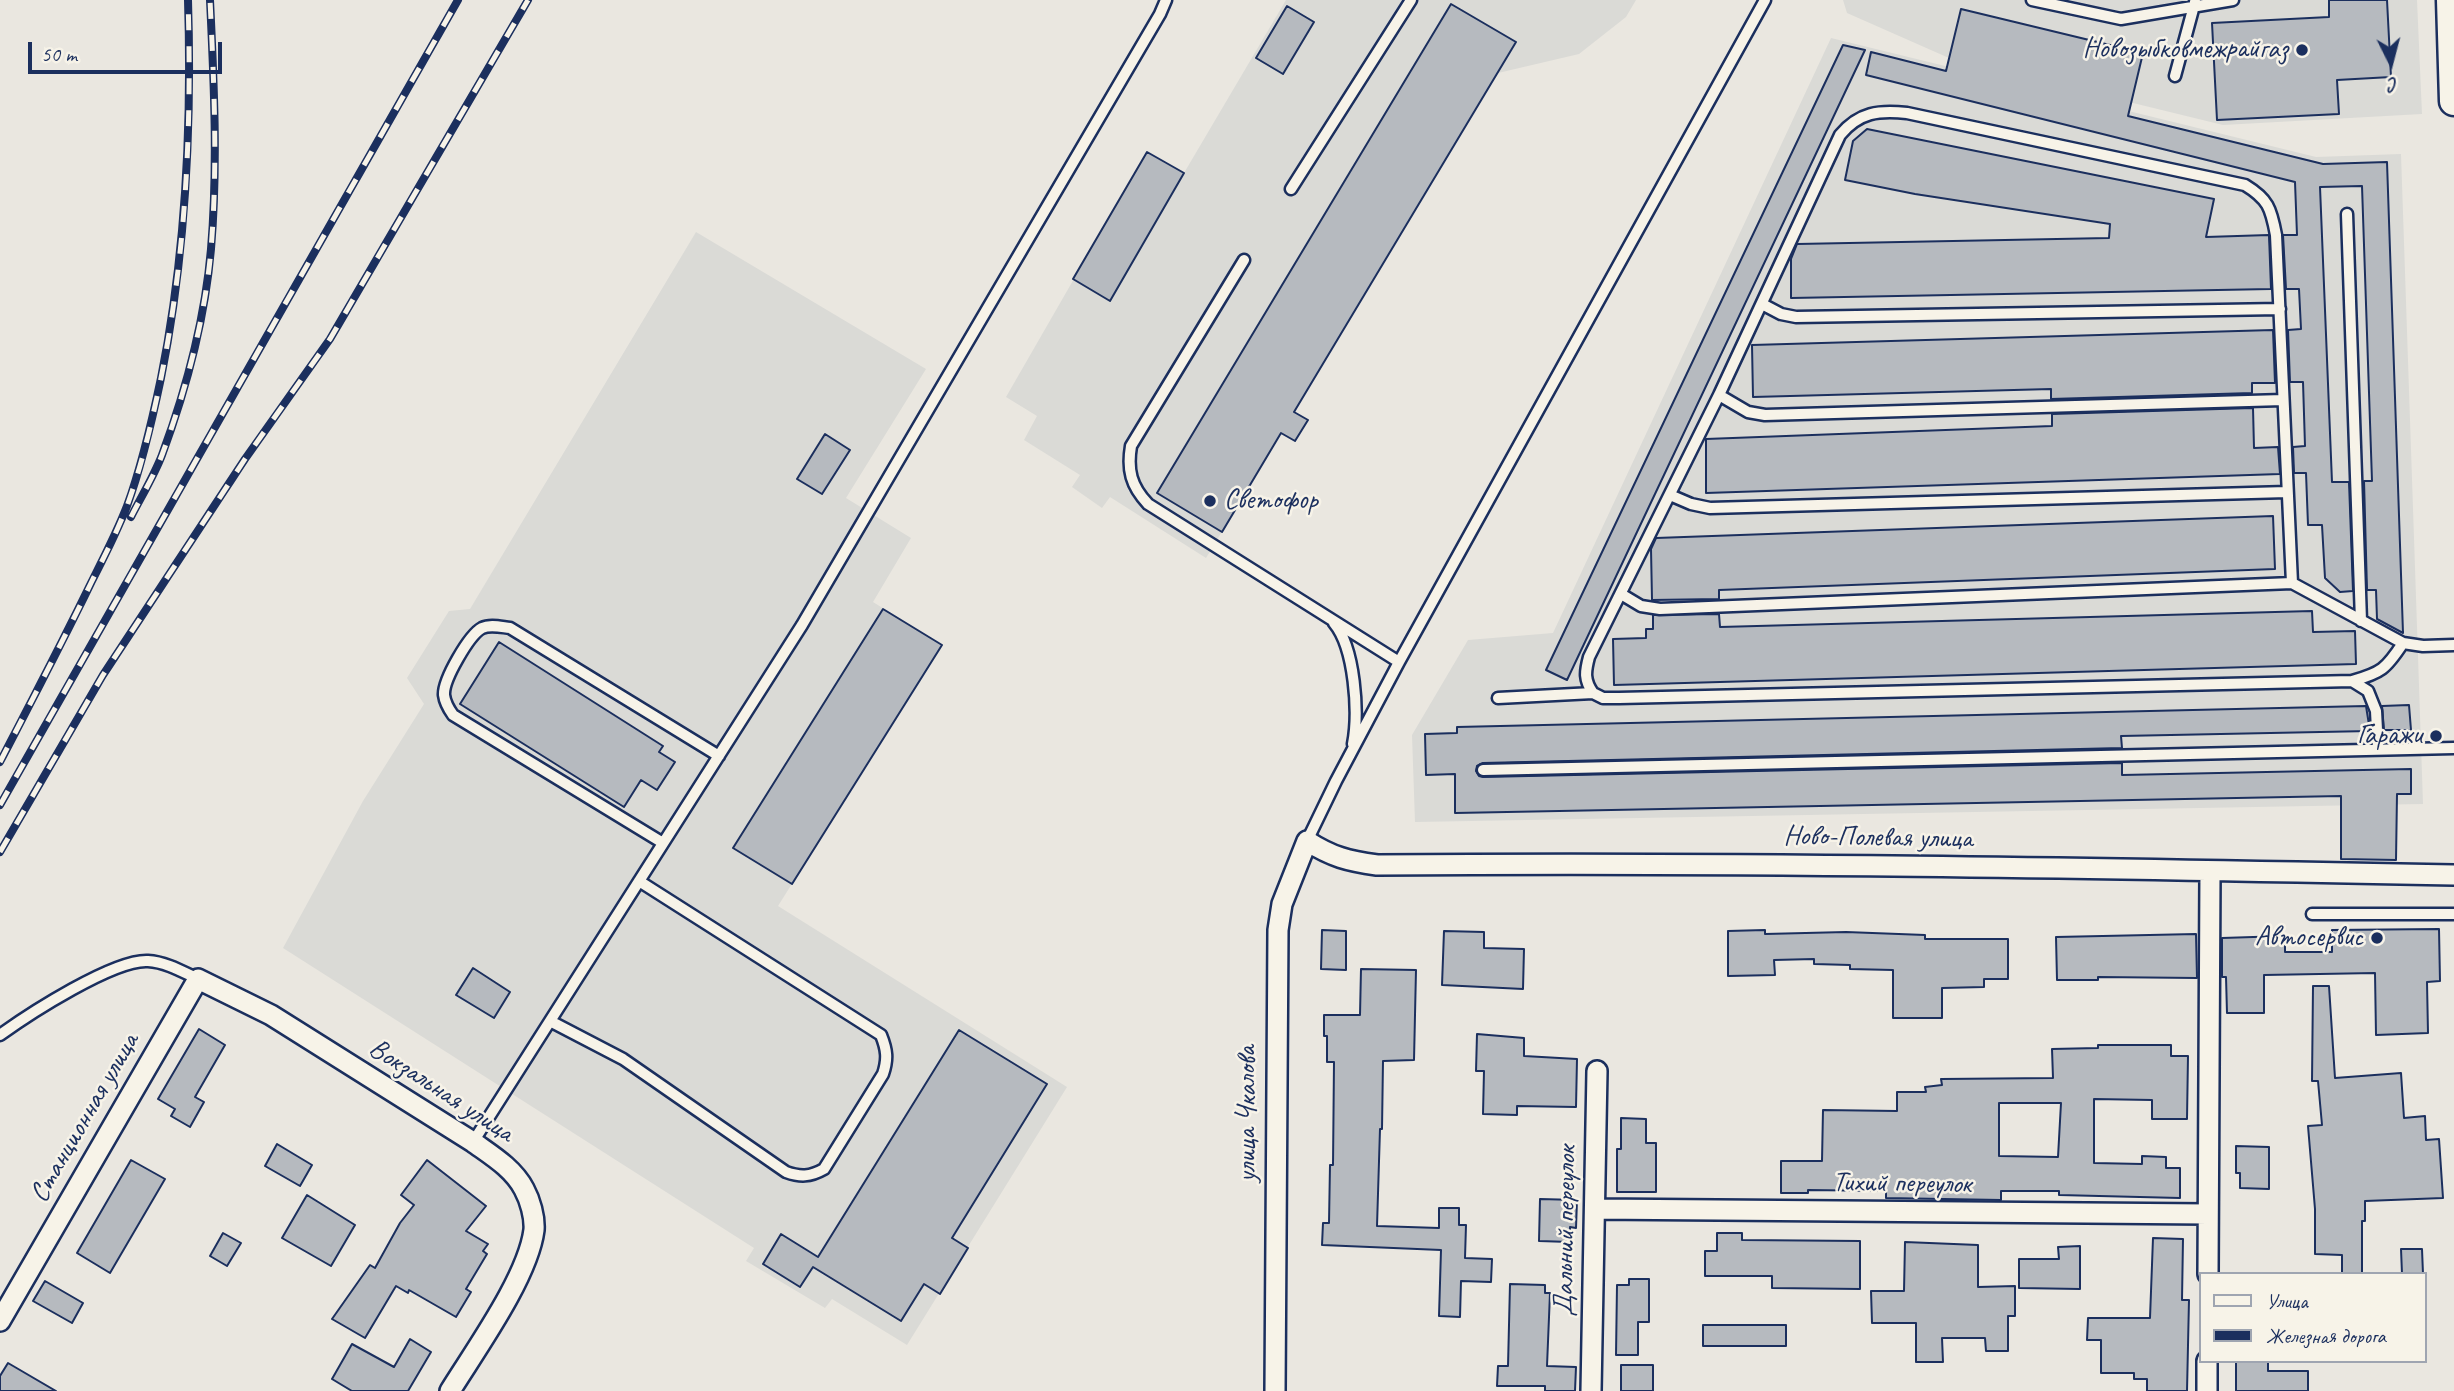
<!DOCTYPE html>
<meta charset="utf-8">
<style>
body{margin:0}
#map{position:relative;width:2454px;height:1391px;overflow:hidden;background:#eae7e0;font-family:Caveat,sans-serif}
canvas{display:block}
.legend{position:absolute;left:2199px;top:1272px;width:228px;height:91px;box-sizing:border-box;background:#f7f3e8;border:2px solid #9fa5b1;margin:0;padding:9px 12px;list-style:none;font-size:21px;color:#1b2f5e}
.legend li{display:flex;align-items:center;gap:14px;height:35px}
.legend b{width:35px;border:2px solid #9fa5b1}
.north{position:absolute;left:2356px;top:28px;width:70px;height:70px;-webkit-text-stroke:5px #f7f3e8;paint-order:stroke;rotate:174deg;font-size:19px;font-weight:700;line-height:28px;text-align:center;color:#1b2f5e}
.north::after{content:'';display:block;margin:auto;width:24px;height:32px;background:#1b2f5e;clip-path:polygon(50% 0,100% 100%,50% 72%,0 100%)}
.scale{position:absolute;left:28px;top:42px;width:194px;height:32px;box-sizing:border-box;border:4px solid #1b2f5e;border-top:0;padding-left:9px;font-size:21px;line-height:24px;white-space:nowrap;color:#1b2f5e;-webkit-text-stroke:5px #f7f3e8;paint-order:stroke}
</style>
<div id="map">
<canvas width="2454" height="1391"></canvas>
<ul class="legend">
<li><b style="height:9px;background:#f7f3e8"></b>Улица</li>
<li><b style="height:9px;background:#1b2f5e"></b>Железная дорога</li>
</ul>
<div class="north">С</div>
<div class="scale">50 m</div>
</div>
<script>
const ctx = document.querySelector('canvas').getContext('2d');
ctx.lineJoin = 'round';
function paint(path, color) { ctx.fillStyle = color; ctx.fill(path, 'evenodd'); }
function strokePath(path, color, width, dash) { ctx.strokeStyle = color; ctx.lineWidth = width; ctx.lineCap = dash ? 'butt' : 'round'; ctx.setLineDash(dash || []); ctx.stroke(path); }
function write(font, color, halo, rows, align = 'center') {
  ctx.font = font + ' Caveat,sans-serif'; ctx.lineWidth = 5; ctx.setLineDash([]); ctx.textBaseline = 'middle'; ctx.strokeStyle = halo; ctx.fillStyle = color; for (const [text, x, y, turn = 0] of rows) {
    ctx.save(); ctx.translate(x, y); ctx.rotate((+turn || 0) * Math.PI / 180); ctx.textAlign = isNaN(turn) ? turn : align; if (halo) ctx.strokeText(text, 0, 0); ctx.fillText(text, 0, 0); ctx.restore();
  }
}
const built = new Path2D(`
 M 1286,0 L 1636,0 L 1626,17 L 1579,54 L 1498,73 L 1206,558 L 1110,497 L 1102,508 L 1072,487 L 1080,475 L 1024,440 L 1037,416 L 1006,397 L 1147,152 L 1184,173 Z
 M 1843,0 L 2417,0 L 2422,114 L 2223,125 L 1949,58 L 1847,13 Z
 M 1831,38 L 2316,157 L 2401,154 L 2423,804 L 1415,822 L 1412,735 L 1468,640 L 1553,633 Z
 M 696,232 L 926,369 L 846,498 L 911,538 L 873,602 L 942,645 L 778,906 L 1067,1087 L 907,1345 L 832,1299 L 825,1308 L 746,1261 L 754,1248 L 283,948 L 363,801 L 424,704 L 407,678 L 449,611 L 470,609 Z`);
const building = new Path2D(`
 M 2329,0 L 2387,0 L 2391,77 L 2337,80 L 2339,114 L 2217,120 L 2212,23 L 2329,17 Z
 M 1451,4 L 1516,42 L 1294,412 L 1308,420 L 1295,441 L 1281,433 L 1222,532 L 1157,493 Z
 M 1287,6 L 1314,22 L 1283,74 L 1256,58 Z
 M 1961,9 L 2143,53 L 2128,116 L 2323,164 L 2387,162 L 2403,633 L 2377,619 L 2376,590 L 2367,590 L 2364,481 L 2372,481 L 2362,186 L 2320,187 L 2332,482 L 2349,482 L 2353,591 L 2340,592 L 2325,578 L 2322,525 L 2308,525 L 2306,473 L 2294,473 L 2293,447 L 2305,446 L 2303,382 L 2290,382 L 2288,330 L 2301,329 L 2299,289 L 2286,289 L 2283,235 L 2297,235 L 2295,182 L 1866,75 L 1871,52 L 1946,71 Z
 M 1843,45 L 1865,50 L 1567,680 L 1546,670 Z
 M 1867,129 L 2214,199 L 2206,237 L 2269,235 L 2271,289 L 1791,298 L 1791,259 L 1797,244 L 2109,238 L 2110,224 L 1915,194 L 1845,180 L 1853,141 Z
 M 1147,152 L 1184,173 L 1110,301 L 1073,279 Z
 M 2273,330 L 2275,383 L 2252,383 L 2252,393 L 2051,399 L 2051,389 L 1753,397 L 1752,345 Z
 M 2253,408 L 2254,448 L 2278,447 L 2280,474 L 1706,493 L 1706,439 L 2052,426 L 2052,414 Z
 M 825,434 L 850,450 L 822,494 L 797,479 Z
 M 2273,516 L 2275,569 L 1719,590 L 1719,599 L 1652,600 L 1651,549 L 1656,538 Z
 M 883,609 L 942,645 L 792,884 L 733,848 Z
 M 2312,611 L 2313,632 L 2355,631 L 2356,664 L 1614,685 L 1613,639 L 1646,638 L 1646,629 L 1653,629 L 1653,615 L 1719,614 L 1720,627 Z
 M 499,642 L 663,746 L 659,752 L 675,762 L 657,790 L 641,780 L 624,807 L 460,704 Z
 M 2409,705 L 2411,730 L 2384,730 L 2382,706 Z
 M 2366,706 L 2370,731 L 2121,736 L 2122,748 L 1483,763 L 1477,766 L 1476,771 L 1479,776 L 1483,777 L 2122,763 L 2122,775 L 2411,769 L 2411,794 L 2397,794 L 2396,860 L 2341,859 L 2341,796 L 1455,813 L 1455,774 L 1426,775 L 1425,734 L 1457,733 L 1457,727 Z
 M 2439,929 L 2440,981 L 2427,982 L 2428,1033 L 2376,1035 L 2375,973 L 2264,975 L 2264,1013 L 2227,1013 L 2226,977 L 2222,977 L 2222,938 L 2285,936 L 2285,952 L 2332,952 L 2332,930 Z
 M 1322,930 L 1346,931 L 1346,970 L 1321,969 Z
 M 1765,930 L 1765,934 L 1846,932 L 1925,935 L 1925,939 L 2008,939 L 2008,979 L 1984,979 L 1984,987 L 1942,988 L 1942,1018 L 1893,1018 L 1893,970 L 1850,969 L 1850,965 L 1814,964 L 1814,959 L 1774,960 L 1775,975 L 1728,976 L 1728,931 Z
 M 1444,931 L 1484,932 L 1484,948 L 1524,949 L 1523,989 L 1442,985 Z
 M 2196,934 L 2197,978 L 2098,977 L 2098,980 L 2057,980 L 2056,937 Z
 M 473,968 L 510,992 L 494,1018 L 456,995 Z
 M 1361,969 L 1416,970 L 1414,1060 L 1383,1061 L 1382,1129 L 1380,1129 L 1377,1226 L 1439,1228 L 1439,1208 L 1459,1208 L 1459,1225 L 1466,1225 L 1465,1258 L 1492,1259 L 1491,1282 L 1461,1281 L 1460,1317 L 1439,1316 L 1441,1250 L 1322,1245 L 1323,1223 L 1329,1223 L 1330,1165 L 1333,1165 L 1334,1062 L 1327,1062 L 1327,1036 L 1324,1036 L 1324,1015 L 1360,1015 Z
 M 2313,986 L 2329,986 L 2335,1078 L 2401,1073 L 2404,1118 L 2425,1116 L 2426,1140 L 2439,1139 L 2443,1198 L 2365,1201 L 2365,1221 L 2362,1221 L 2362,1273 L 2342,1273 L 2342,1255 L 2315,1254 L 2315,1209 L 2308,1126 L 2322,1125 L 2318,1081 L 2312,1081 Z
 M 199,1029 L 225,1045 L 195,1097 L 204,1102 L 190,1127 L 171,1116 L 175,1109 L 158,1099 Z
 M 959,1030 L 1047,1084 L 952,1238 L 968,1248 L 940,1294 L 924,1284 L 901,1321 L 813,1267 L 800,1287 L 763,1264 L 781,1234 L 818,1257 Z
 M 1477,1034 L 1524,1038 L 1524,1056 L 1577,1059 L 1576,1107 L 1517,1106 L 1517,1115 L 1483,1114 L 1484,1071 L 1476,1071 Z
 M 2098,1045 L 2171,1045 L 2171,1056 L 2188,1056 L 2187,1119 L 2152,1119 L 2152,1100 L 2094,1099 L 2094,1163 L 2142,1164 L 2142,1156 L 2166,1157 L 2166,1168 L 2180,1168 L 2180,1198 L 2059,1195 L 2059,1191 L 2001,1191 L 2001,1200 L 1886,1198 L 1886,1191 L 1808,1190 L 1808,1193 L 1781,1193 L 1781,1161 L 1822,1161 L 1823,1110 L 1897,1111 L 1897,1092 L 1926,1092 L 1925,1087 L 1942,1085 L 1941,1079 L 2053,1078 L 2052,1049 L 2098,1048 ZM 1999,1103 L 2061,1103 L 2058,1157 L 1999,1156 Z
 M 1621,1118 L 1646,1119 L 1646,1143 L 1656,1143 L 1656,1192 L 1617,1192 L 1617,1149 L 1621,1149 Z
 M 277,1144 L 312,1165 L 300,1186 L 265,1166 Z
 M 2236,1146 L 2269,1147 L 2269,1189 L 2240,1188 L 2240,1173 L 2236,1173 Z
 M 131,1160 L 165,1179 L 110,1273 L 77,1253 Z
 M 427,1160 L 486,1206 L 466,1231 L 488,1244 L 483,1251 L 487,1254 L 466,1289 L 471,1292 L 456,1317 L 409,1290 L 408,1293 L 396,1286 L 365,1338 L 332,1319 L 370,1265 L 375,1268 L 400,1223 L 414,1205 L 401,1195 Z
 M 307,1195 L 355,1225 L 331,1266 L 282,1238 Z
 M 1540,1199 L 1577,1200 L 1576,1228 L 1570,1227 L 1570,1242 L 1539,1241 Z
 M 223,1233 L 241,1243 L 227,1266 L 210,1256 Z
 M 1717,1233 L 1742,1233 L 1742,1240 L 1860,1241 L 1860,1289 L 1772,1288 L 1772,1276 L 1705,1276 L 1705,1251 L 1717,1251 Z
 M 2153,1238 L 2183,1239 L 2182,1300 L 2189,1300 L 2187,1391 L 2147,1391 L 2147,1379 L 2134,1379 L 2134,1373 L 2101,1373 L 2101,1340 L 2087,1340 L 2088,1318 L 2150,1318 Z
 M 1905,1242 L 1978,1245 L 1978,1287 L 2015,1286 L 2015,1316 L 2008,1316 L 2008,1351 L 1986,1351 L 1985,1338 L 1942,1338 L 1943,1362 L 1916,1362 L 1916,1323 L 1872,1323 L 1871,1291 L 1904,1291 Z
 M 2080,1246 L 2080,1289 L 2019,1288 L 2019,1259 L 2059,1259 L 2058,1247 Z
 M 2401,1249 L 2422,1249 L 2423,1274 L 2402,1274 Z
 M 1629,1279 L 1649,1279 L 1649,1322 L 1638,1322 L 1638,1355 L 1616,1355 L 1617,1285 L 1629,1285 Z
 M 45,1281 L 83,1303 L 72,1323 L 33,1301 Z
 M 1510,1284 L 1545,1285 L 1545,1293 L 1550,1293 L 1547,1366 L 1576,1367 L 1575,1391 L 1545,1391 L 1545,1386 L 1497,1386 L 1498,1366 L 1508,1366 Z
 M 1703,1325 L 1786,1325 L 1786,1346 L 1703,1346 Z
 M 410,1339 L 431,1352 L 408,1391 L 352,1391 L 332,1379 L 352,1344 L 394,1367 Z
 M 2236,1361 L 2268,1361 L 2268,1371 L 2308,1371 L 2308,1391 L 2236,1391 Z
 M 8,1363 L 56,1391 L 0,1391 L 0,1376 Z
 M 1621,1365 L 1653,1365 L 1653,1391 L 1621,1391 Z`);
const lane = new Path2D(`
 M 2032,0 L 2121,19 L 2233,0
 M 2175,76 L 2195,2
 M 1291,189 L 1411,0
 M 2347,214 L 2361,621
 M 1244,260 L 1131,446 C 1127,470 1131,486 1148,504 L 1399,662
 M 1762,304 L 1781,314 L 1796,317 L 2280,309
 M 1719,395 L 1748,412 L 1765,415 L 2283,400
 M 1670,495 L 1691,504 L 1710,508 L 2287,492
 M 1621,594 L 1641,606 L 1660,609 L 2292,583
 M 1334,623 C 1355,648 1359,713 1353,744
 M 2352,681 C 2381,673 2386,669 2403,643
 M 1593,693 C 1584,680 1585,672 1589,657 L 1719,395 L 1840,135 C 1859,112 1879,110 1907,113 L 2245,185 C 2268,199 2271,208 2276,235 L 2292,583 L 2403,643 L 2423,646 L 2454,645
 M 1498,698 L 1593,693 L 1603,698 L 1619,698 L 2352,681 L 2368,691 L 2376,711 L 2378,749
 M 1483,770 L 2454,748
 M 1307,841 L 1336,781 L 1399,662 L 1765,0
 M 663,843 L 453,715 C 448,708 445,703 444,695 C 443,680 469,635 482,628 C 490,624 501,627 510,628 L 719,756
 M 2312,914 L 2454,914
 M 550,1021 L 623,1059 L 786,1172 C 800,1177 810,1177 824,1169 L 883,1074 C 888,1059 887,1050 881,1035 L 639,881
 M 0,1035 C 29,1014 114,959 148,961 C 166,962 183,972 198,979
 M 473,1142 L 802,625 L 1160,14 L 1166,0`);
const street = new Path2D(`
 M 1595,1209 L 2208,1214
 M 2208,1274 L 2210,871
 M 0,1321 L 198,979 L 271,1015 L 473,1142 C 491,1155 513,1168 524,1189 C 530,1200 535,1217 534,1230 C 528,1277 476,1349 450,1391
 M 1275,1391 L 1278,930 L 1282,904 L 1307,841 C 1332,857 1348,861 1377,865 C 1736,862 2095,868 2454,875
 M 1591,1391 L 1597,1071
 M 2207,1391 L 2207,1361`);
const secondary = new Path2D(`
 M 2451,0 L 2454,101`);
const rail = new Path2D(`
 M 131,517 C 141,497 154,476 162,455 C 186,390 205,319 211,249 C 218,166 214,83 210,0
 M 0,762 C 31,702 62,643 91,583 C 104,557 117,532 127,506 C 142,465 152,421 161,378 C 186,253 192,128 188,0
 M 0,805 L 458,0
 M 0,852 L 103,675 L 245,459 L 330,339 L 528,0`);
const markers = [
 [2302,50,7,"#1b2f5e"],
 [1210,501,7,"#1b2f5e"],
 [2436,736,7,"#1b2f5e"],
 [2377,938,7,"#1b2f5e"]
];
const poiNames = [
 ["Новозыбковмежрайгаз",2288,50],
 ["Светофор",1224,501,"left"],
 ["Гаражи",2422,736],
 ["Автосервис",2363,938]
];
const streetNames = [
 ["Ново-Полевая улица",1878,838,1],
 ["Вокзальная улица",441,1091,33],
 ["улица Чкалова",1248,1114,-90],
 ["Станционная улица",85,1118,-60],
 ["Тихий переулок",1902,1184,1],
 ["Дальний переулок",1566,1231,-89]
];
paint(built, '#dadad6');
paint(building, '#b6babf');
strokePath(building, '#1b2f5e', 2);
strokePath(lane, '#1b2f5e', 15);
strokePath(street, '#1b2f5e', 24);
strokePath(secondary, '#1b2f5e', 33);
strokePath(lane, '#f7f3e8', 10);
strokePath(street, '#f7f3e8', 19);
strokePath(secondary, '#f7f3e8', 28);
strokePath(rail, '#1b2f5e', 8);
strokePath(rail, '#f7f3e8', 5, [16]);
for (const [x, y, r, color] of markers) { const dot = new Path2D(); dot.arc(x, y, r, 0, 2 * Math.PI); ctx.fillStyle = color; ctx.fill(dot); strokePath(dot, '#f7f3e8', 2.5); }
write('28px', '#1b2f5e', '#f7f3e8', poiNames, 'right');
write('28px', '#1b2f5e', '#f7f3e8', streetNames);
</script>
